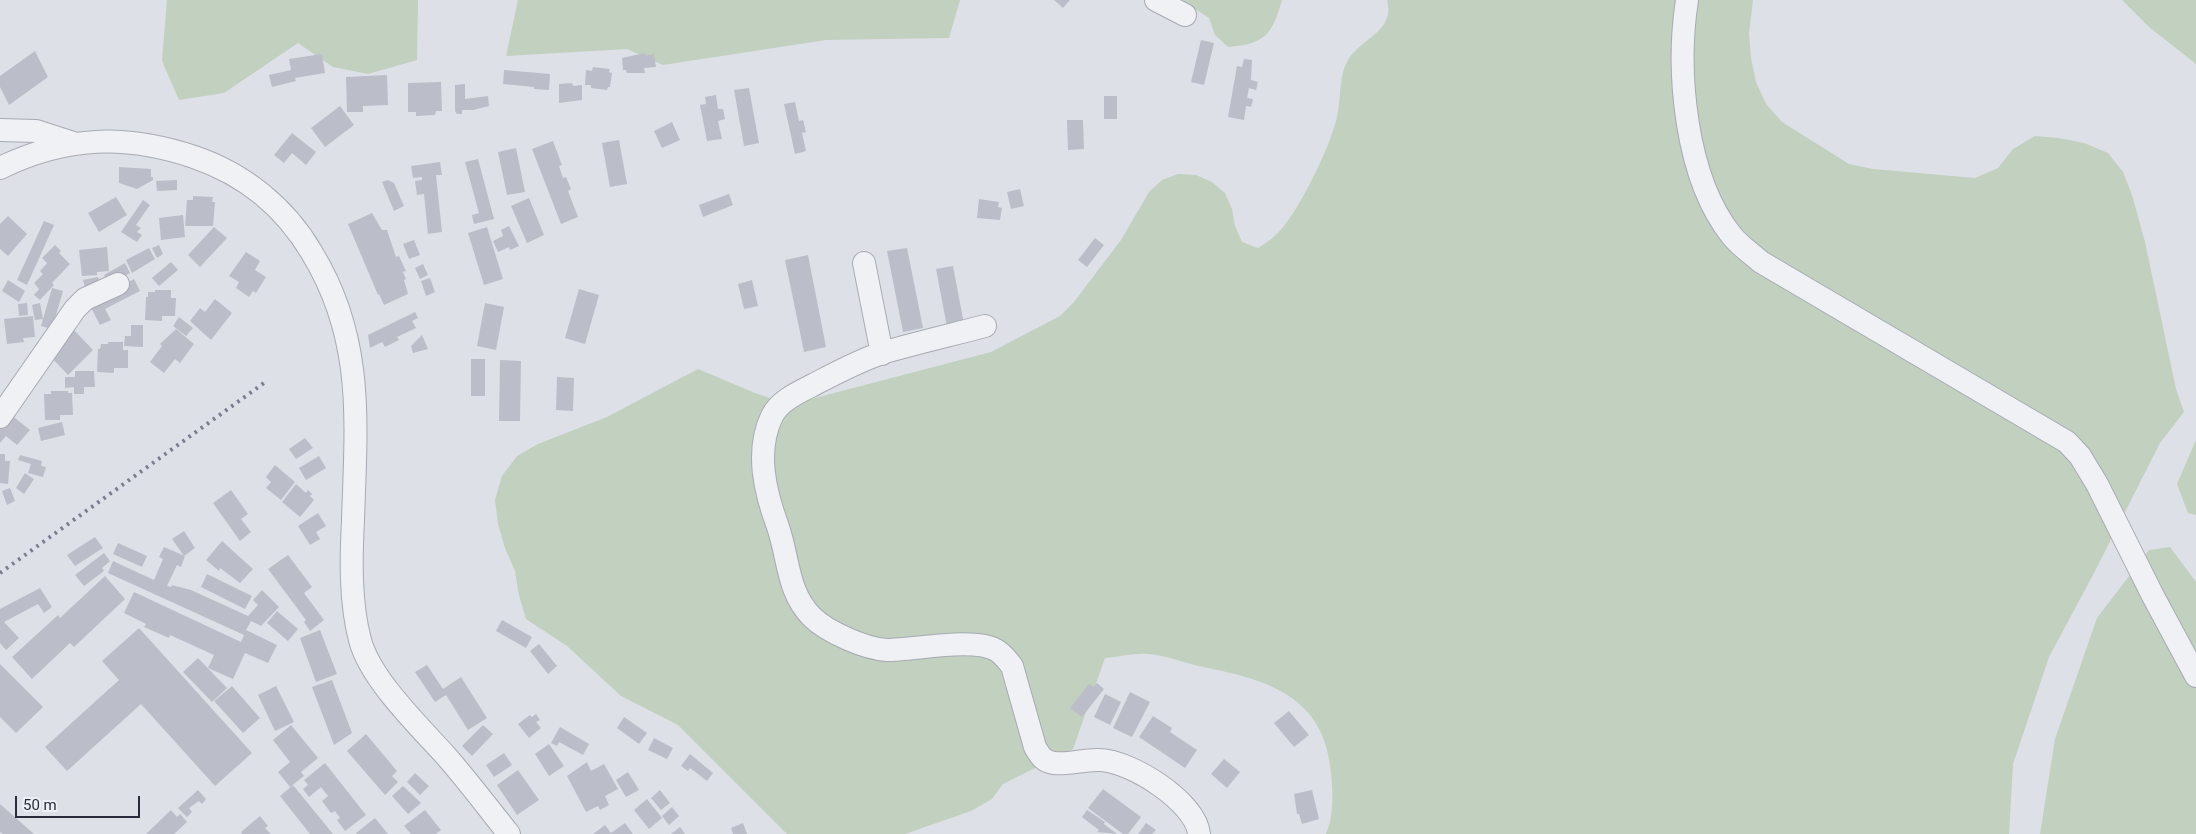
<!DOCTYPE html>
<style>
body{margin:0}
#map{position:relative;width:2196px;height:834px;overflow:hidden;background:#dde0e6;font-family:Roboto,sans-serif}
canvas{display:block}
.scale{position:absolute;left:15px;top:796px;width:125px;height:22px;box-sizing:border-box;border:2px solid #282c3c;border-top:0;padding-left:6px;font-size:15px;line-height:18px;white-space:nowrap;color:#282c3c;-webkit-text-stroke:4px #eceff4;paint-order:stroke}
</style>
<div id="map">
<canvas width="2196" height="834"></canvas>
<div class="scale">50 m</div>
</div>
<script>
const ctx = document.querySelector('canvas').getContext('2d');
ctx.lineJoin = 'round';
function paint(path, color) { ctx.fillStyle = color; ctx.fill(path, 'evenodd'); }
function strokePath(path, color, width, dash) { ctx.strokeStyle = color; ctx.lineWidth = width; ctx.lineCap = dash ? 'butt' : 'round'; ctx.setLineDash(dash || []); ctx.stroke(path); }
const green = new Path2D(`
 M 167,0 L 418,0 L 417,60 L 368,74 L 333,67 L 298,43 L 224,93 L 179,100 L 162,61 Z
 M 518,0 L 960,0 L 949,38 L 826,40 L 663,65 L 627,49 L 506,56 Z
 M 1182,0 L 1282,0 C 1272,34 1266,44 1228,47 L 1215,35 L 1209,18 Z
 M 1387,0 L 1753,0 L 1749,34 L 1751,58 L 1756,82 L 1766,104 L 1782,122 L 1849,164 L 1873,169 L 1975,178 L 1998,168 L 2013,149 L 2035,136 L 2059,138 L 2084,143 L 2108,153 L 2123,172 L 2132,195 L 2145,242 L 2176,389 L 2184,412 L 2160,443 L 2094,573 L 2049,657 L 2013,764 L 2009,834 L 1326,834 C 1334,816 1333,792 1331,773 C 1325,697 1269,680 1203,667 C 1185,663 1166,655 1147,654 C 1134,653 1119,657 1105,658 L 1073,749 L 1003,784 L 992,799 L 971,811 L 905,834 L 787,834 L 678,725 L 621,696 L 567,646 L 526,619 L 519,595 L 515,571 L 505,548 L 498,524 L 495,500 L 502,476 L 517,456 L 538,444 L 607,417 L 698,369 L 755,393 L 782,402 L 811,399 L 991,352 L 1060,316 L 1074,302 L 1121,240 L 1149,192 L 1162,180 L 1178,174 L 1196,175 L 1212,182 L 1225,193 L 1232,209 L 1235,226 L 1242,242 L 1258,248 C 1268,242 1277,235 1284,226 C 1303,202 1333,142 1338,112 C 1341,95 1339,75 1348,60 C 1361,38 1396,31 1387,0 Z
 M 2122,0 L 2196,0 L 2196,64 L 2149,27 Z
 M 2196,440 L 2196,515 L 2188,513 L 2177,484 Z
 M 2170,547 L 2196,582 L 2196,834 L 2040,834 L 2055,739 L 2097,618 L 2149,550 Z`);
const building = new Path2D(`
 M 1054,0 L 1070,0 L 1063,8 Z
 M 1201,40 L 1214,43 L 1204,85 L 1191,82 Z
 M 35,51 L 48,77 L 9,105 L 0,87 L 0,76 Z
 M 645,53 L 646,56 L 654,54 L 656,67 L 644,68 L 645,73 L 627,73 L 626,70 L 623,70 L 622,58 Z
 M 322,54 L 325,73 L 295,78 L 296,81 L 272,87 L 269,75 L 291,70 L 289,59 Z
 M 1244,59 L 1252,60 L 1251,80 L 1258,82 L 1256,90 L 1249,88 L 1247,98 L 1253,99 L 1251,107 L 1246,106 L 1244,120 L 1228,117 L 1237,66 L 1242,67 Z
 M 593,67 L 610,69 L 609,72 L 612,73 L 610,87 L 608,87 L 607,90 L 591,88 L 591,85 L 585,85 L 586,70 L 592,71 Z
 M 504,70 L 550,74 L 549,90 L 534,89 L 534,87 L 503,84 Z
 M 387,75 L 388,105 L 363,106 L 363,112 L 347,112 L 346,77 Z
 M 441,82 L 442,111 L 436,111 L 435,115 L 416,116 L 416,112 L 408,112 L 408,83 Z
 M 572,83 L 573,86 L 582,85 L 582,100 L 559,103 L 559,84 Z
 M 465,84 L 465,99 L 488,96 L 489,106 L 473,110 L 462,110 L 462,114 L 457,114 L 455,111 L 455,85 Z
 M 749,88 L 759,143 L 744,146 L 734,90 Z
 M 716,95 L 718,109 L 723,109 L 725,119 L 718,121 L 722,139 L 707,141 L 700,105 L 706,104 L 705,97 Z
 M 1104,96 L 1117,96 L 1117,119 L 1104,119 Z
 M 795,102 L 799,121 L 803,120 L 806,132 L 802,133 L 806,151 L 795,154 L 784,104 Z
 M 340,106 L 354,125 L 325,147 L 311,128 Z
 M 1067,120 L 1083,120 L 1084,149 L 1068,150 Z
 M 672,122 L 680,140 L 662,148 L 654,131 Z
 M 292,133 L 316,152 L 306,165 L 292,153 L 284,163 L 274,155 Z
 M 619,140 L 627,184 L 610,187 L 602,143 Z
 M 553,141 L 562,165 L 559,166 L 563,178 L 566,177 L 571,189 L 568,191 L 578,217 L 561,224 L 532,149 Z
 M 516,148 L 525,192 L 507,195 L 498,152 Z
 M 478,159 L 494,219 L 474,224 L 472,215 L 479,213 L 465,162 Z
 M 440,162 L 442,175 L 436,175 L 442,232 L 428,234 L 424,194 L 417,195 L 415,181 L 422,180 L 422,177 L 413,178 L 411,166 Z
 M 119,167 L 151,169 L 151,177 L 153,177 L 153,180 L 137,189 L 119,183 Z
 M 177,180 L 177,190 L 157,191 L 156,181 Z
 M 388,180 L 394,183 L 404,206 L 394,211 L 382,182 Z
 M 1020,189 L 1024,206 L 1011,209 L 1007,192 Z
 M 729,194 L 733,205 L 703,217 L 699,205 Z
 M 193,196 L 213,197 L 212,202 L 215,202 L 213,226 L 185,226 L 187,200 L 193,200 Z
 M 116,197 L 127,215 L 99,232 L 88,213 Z
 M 529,198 L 544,235 L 527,243 L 511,206 Z
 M 979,199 L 999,202 L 998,207 L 1002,208 L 1000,220 L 977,218 Z
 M 143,200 L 150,205 L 136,225 L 141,228 L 137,232 L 142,235 L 137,242 L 121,232 Z
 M 372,213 L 382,230 L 387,230 L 396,257 L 399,256 L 406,271 L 403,272 L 406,279 L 404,280 L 408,294 L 384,305 L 379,294 L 378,295 L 348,224 Z
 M 183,215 L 185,237 L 161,240 L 159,218 Z
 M 8,216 L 27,234 L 8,256 L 0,249 L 0,224 Z
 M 44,221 L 54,225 L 27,285 L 17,280 Z
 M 509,226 L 519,246 L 510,250 L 509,247 L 498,252 L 493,241 L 503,236 L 501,230 Z
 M 214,227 L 227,238 L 200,267 L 188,255 Z
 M 487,227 L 503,279 L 484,285 L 468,233 Z
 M 1095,238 L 1104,245 L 1087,267 L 1078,260 Z
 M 414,240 L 420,255 L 409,259 L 403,244 Z
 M 55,245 L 61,251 L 59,253 L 70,264 L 52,283 L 54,285 L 40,300 L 34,295 L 39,289 L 34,283 L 43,274 L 40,271 L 47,263 L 42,258 Z
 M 159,245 L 163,254 L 157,258 L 152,248 Z
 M 107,247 L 109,271 L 97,272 L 97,275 L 82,276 L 79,250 Z
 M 149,248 L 155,259 L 132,273 L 126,260 Z
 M 907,248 L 923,328 L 903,332 L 887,251 Z
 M 246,252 L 260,261 L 255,270 L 266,277 L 256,293 L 253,291 L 249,297 L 236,288 L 239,282 L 229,276 Z
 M 808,255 L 826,347 L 804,352 L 785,260 Z
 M 171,262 L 178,270 L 159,286 L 152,278 Z
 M 125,263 L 130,273 L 109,284 L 104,275 Z
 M 423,264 L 428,275 L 420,279 L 415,268 Z
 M 953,266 L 964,324 L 947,327 L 936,269 Z
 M 98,277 L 100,284 L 85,288 L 83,280 Z
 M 430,278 L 435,292 L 426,296 L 421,281 Z
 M 134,279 L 140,291 L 105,309 L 111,320 L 100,325 L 88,302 Z
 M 8,280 L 25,291 L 19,302 L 2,291 Z
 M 752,280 L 758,306 L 744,309 L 738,284 Z
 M 52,288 L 63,291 L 52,329 L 41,326 Z
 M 579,289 L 599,295 L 585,344 L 565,338 Z
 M 155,290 L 171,290 L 171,298 L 176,298 L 175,316 L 162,316 L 162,321 L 145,320 L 146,297 L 148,297 L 148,292 L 155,292 Z
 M 215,299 L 232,313 L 211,340 L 190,321 L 200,308 L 205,312 Z
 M 27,303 L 28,315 L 19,316 L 18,304 Z
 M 40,303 L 43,319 L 35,320 L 32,305 Z
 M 485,303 L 504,307 L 496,350 L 477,346 Z
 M 415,312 L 418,318 L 412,321 L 416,328 L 397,337 L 399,340 L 385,347 L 382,342 L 370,348 L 368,335 Z
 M 33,316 L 35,337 L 23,338 L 24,342 L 7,344 L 4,319 Z
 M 179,317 L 193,328 L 186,336 L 173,326 Z
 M 131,325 L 143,325 L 143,347 L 124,346 L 125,336 L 131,336 Z
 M 176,329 L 194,344 L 180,363 L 175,359 L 164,373 L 150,362 L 162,346 L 160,344 Z
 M 74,330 L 93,350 L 68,375 L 49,355 Z
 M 422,335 L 428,349 L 413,353 L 411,346 Z
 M 108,342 L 123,342 L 123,350 L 128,350 L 128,368 L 114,368 L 114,373 L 97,372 L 98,349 L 100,349 L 101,344 L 108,344 Z
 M 471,359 L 485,359 L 485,396 L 471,396 Z
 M 500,360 L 521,361 L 520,421 L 499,421 Z
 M 75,371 L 94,371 L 95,387 L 84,387 L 84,394 L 74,394 L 74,387 L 65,388 L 65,377 L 75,377 Z
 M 557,377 L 574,378 L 573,411 L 556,410 Z
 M 51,391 L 68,391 L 68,393 L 72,393 L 73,415 L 60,415 L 60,420 L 45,420 L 44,394 L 51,394 Z
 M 10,414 L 30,430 L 17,445 L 6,436 L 0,443 L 0,426 Z
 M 62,422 L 65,435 L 41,441 L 38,428 Z
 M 305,438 L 313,448 L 296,459 L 289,449 Z
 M 0,454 L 5,454 L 5,461 L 10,461 L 8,484 L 0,483 Z
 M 20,455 L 42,461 L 41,466 L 46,467 L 43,477 L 28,473 L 31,464 L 18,460 Z
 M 319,456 L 326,468 L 306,480 L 299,468 Z
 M 275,465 L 295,482 L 281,500 L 266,488 L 271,482 L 266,477 Z
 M 25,473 L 34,479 L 24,494 L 16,488 Z
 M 296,484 L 306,493 L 308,490 L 312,494 L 310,496 L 314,500 L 300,517 L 282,502 Z
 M 10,488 L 15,501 L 7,505 L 2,491 Z
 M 231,490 L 248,514 L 241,519 L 251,532 L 240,541 L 213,503 Z
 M 318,513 L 326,526 L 316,532 L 320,539 L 310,545 L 298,526 Z
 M 184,531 L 195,548 L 184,556 L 172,539 Z
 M 95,537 L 103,548 L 75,566 L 67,555 Z
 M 222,541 L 253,569 L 240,583 L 220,568 L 219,571 L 206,560 Z
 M 118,543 L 147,556 L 142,567 L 113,554 Z
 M 164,547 L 185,556 L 181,567 L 177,565 L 167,586 L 171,587 L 172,585 L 191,590 L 248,616 L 258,605 L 253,600 L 262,590 L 279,607 L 261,626 L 251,621 L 246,630 L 277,645 L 268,663 L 245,653 L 233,679 L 208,668 L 214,655 L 170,635 L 169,638 L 144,627 L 146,624 L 124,613 L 134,592 L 241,642 L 244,635 L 108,573 L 113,561 L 154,580 L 163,559 L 159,557 Z
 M 104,553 L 110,561 L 102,568 L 104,571 L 84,586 L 75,575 Z
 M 288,555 L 312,587 L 304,593 L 324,620 L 310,631 L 304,622 L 306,620 L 268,569 Z
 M 207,574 L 252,596 L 245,609 L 201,587 Z
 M 105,576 L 125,599 L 74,647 L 70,643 L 32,679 L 12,657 L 58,615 L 60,618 Z
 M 40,588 L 52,607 L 44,613 L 38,604 L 4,622 L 19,638 L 6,650 L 0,643 L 0,609 Z
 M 277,611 L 298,629 L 288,641 L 267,623 Z
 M 502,620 L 532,637 L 526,648 L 496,631 Z
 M 139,628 L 252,753 L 215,786 L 141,704 L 67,771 L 45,747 L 119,680 L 102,661 Z
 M 320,630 L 337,674 L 316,682 L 300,638 Z
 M 539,644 L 557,666 L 548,674 L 530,651 Z
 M 198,658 L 227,688 L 212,702 L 183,672 Z
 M 0,664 L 43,707 L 16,733 L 0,717 Z
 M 427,665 L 443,689 L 461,677 L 487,718 L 468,730 L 446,695 L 435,702 L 415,672 Z
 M 332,680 L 352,733 L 334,745 L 312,687 Z
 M 1097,683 L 1104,689 L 1082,717 L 1070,708 L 1089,684 L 1094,687 Z
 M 232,686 L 260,718 L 243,733 L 214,701 Z
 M 276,686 L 294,722 L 275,731 L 258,695 Z
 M 1130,692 L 1150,702 L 1132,737 L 1113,728 Z
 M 1105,694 L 1121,702 L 1110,725 L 1094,717 Z
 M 1289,711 L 1309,735 L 1294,747 L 1274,723 Z
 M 536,714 L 540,720 L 536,722 L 541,728 L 529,738 L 518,724 L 530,715 L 532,717 Z
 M 1153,716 L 1172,728 L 1170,732 L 1197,750 L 1185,768 L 1139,737 Z
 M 624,717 L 647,733 L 639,744 L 617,728 Z
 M 291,725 L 318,758 L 301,772 L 304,776 L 290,787 L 278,772 L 290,762 L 273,740 Z
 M 483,725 L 493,734 L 472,756 L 462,746 Z
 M 560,727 L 589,744 L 583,755 L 559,742 L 557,746 L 551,743 Z
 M 366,734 L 397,771 L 392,776 L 398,782 L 385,795 L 347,751 Z
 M 654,738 L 673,748 L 667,759 L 648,750 Z
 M 549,744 L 564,766 L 549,776 L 535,754 Z
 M 504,753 L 512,765 L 494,777 L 486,765 Z
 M 690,754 L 713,773 L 707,781 L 690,768 L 688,771 L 681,766 Z
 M 1224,759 L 1240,772 L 1227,788 L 1211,774 Z
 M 587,762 L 591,771 L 604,764 L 618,789 L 605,796 L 609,805 L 600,810 L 598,806 L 586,812 L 567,776 Z
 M 325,763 L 366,815 L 345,831 L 337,820 L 340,818 L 335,811 L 331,813 L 322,801 L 328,796 L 321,787 L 309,797 L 303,789 L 308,785 L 304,780 Z
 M 518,770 L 539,800 L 517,815 L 497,785 Z
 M 628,772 L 639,790 L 626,797 L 616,780 Z
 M 415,773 L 429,786 L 420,795 L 407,782 Z
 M 293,785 L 333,834 L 310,834 L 280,796 Z
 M 403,786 L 421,803 L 408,814 L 392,796 Z
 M 1103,789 L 1141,817 L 1128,834 L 1123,834 L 1088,808 Z
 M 198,790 L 206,799 L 202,804 L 199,801 L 189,808 L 192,812 L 187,817 L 178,808 Z
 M 660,790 L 670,803 L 661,810 L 651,798 Z
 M 1312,790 L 1319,819 L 1302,824 L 1299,814 L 1297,814 L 1294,794 Z
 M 647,799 L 662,818 L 649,829 L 634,810 Z
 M 0,804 L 16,818 L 34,834 L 3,834 L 0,832 Z
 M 672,807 L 679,816 L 669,825 L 662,816 Z
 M 171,810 L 177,817 L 180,814 L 187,822 L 174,834 L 146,834 Z
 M 425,810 L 441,830 L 436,834 L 411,834 L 404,826 Z
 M 1087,810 L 1105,822 L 1104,824 L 1117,834 L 1097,832 L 1099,830 L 1082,817 Z
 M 260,816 L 268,826 L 265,828 L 271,834 L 242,834 L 241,832 Z
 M 375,818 L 388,834 L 357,834 L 356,833 Z
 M 625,823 L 633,834 L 593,834 L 605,825 L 611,833 Z
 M 743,823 L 747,834 L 733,834 L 731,828 Z
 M 1146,823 L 1156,830 L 1152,834 L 1138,834 Z
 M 680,827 L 685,834 L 671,834 Z`);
const minor = new Path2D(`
 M 1156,0 L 1185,15
 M 1687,0 C 1676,71 1685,178 1732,236 C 1740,246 1752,254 1761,262 L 2067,442 L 2080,456 L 2097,484 L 2153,596 L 2196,676
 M 0,130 L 36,131 L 73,143
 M 0,168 C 66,136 125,134 194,157 C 244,174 285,207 312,253 C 365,340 356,423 353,520 C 351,559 350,602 360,640 C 370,679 419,726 446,756 C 468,781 488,808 509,834
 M 864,263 L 882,354
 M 985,326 C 951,335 916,343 882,353 C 858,361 836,373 813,385 C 799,392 779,401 772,416 C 755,451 765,492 778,527 C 789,559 787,592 812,617 C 827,632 866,649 887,650 C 915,650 973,637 996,650 C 1003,654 1007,660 1012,666 L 1035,747 C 1040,756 1044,762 1054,763 C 1069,765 1085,759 1100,760 C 1131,761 1196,802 1199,834
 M 0,417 L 75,309 L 85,299 L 118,284`);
const rail = new Path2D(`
 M 0,573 L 264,383`);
paint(green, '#c1d0bf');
paint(building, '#bbbec9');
strokePath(minor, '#a7aab3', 24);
strokePath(minor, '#f0f1f5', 22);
strokePath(rail, '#787e8f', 4, [2.5, 5]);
</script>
